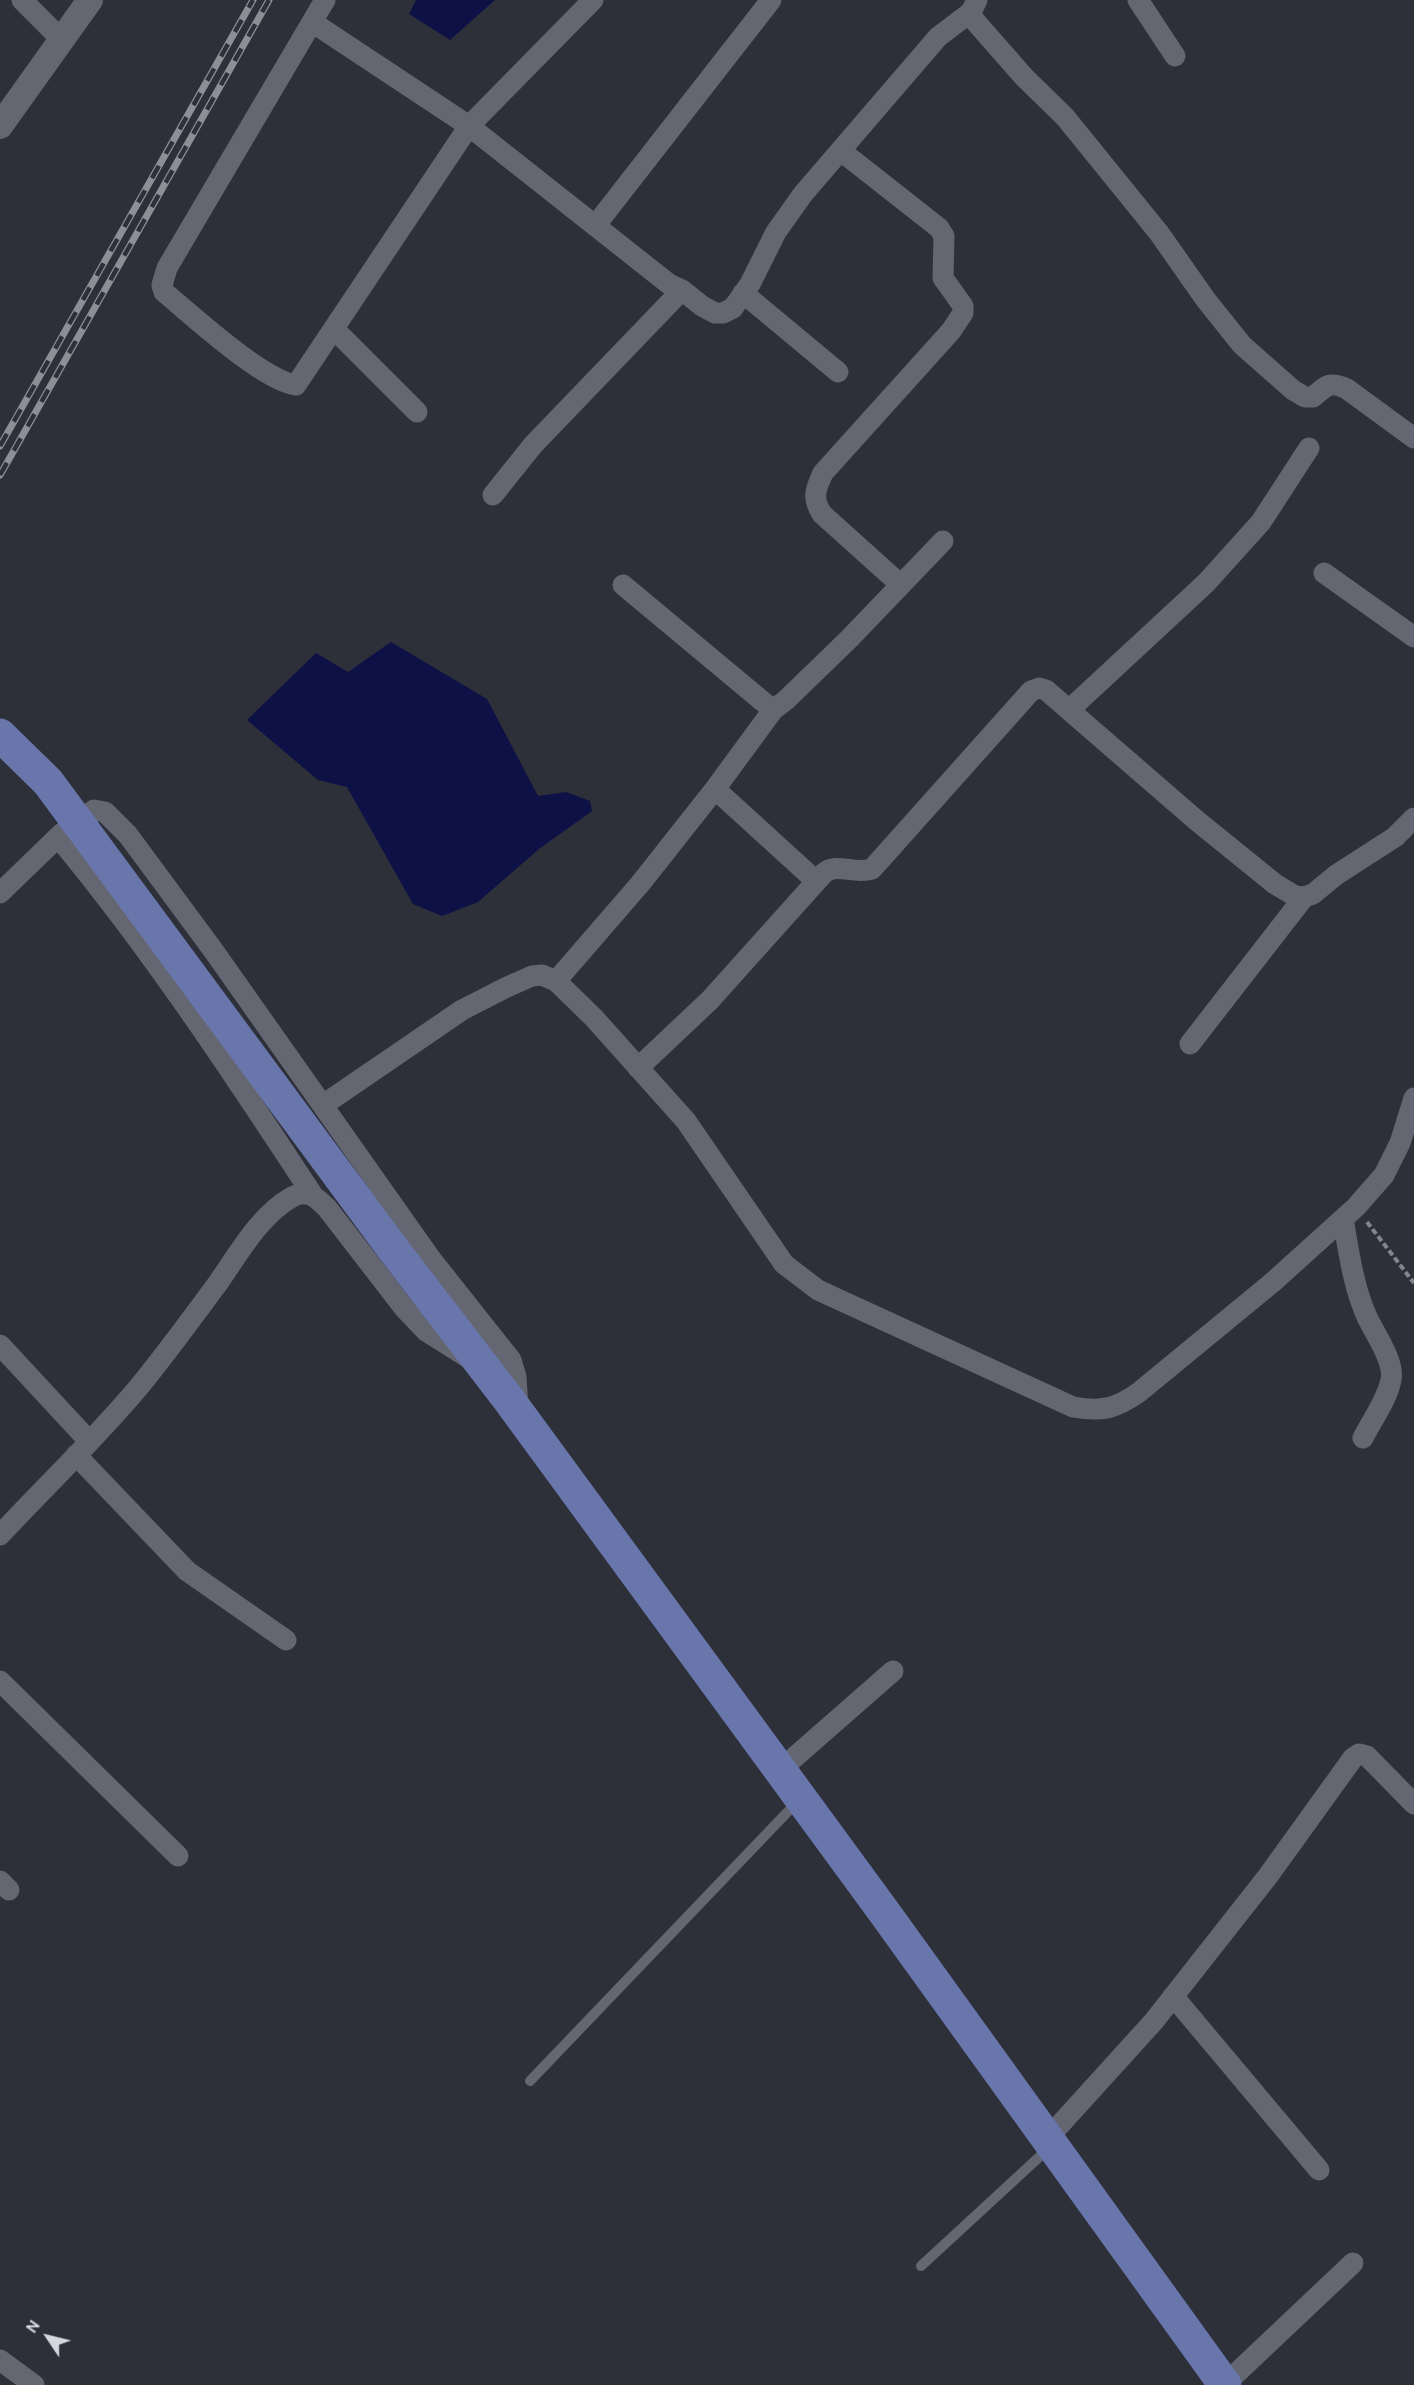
<!DOCTYPE html>
<style>
body{margin:0}
#map{position:relative;width:1414px;height:2385px;overflow:hidden;background:#2d2f39;font-family:Cabin,sans-serif}
canvas{display:block}
.north{position:absolute;left:18px;top:2307px;width:60px;height:60px;-webkit-text-stroke:4px #2d2f39;paint-order:stroke;rotate:305deg;font-size:16px;font-weight:700;line-height:24px;text-align:center;color:#d6d8df}
.north::after{content:'';display:block;margin:auto;width:21px;height:27px;background:#d6d8df;clip-path:polygon(50% 0,100% 100%,50% 72%,0 100%)}
</style>
<div id="map">
<canvas width="1414" height="2385"></canvas>
<div class="north">N</div>
</div>
<script>
const ctx = document.querySelector('canvas').getContext('2d');
ctx.lineJoin = 'round';
function paint(path, color) { ctx.fillStyle = color; ctx.fill(path, 'evenodd'); }
function strokePath(path, color, width, dash) { ctx.strokeStyle = color; ctx.lineWidth = width; ctx.lineCap = dash ? 'butt' : 'round'; ctx.setLineDash(dash || []); ctx.stroke(path); }
const water = new Path2D(`
 M 416,0 L 495,0 L 450,40 L 409,14 Z
 M 391,642 L 487,699 L 538,796 L 566,792 L 590,801 L 592,811 L 539,849 L 478,902 L 442,916 L 413,904 L 347,787 L 318,780 L 247,720 L 316,653 L 348,672 Z`);
const path = new Path2D(`
 M 1367,1222 L 1414,1283`);
const service = new Path2D(`
 M 530,2081 L 799,1800
 M 921,2266 L 1049,2148`);
const minor = new Path2D(`
 M 22,0 L 62,40
 M 325,0 L 167,268 L 162,285 L 164,292 C 193,316 262,380 296,385 L 469,126 L 593,0
 M 977,0 L 971,12 L 974,20 L 1024,77 L 1065,117 L 1159,233 L 1206,300 L 1242,345 L 1293,390 L 1305,397 L 1313,397 C 1327,385 1330,381 1347,389 L 1414,438
 M 1138,0 L 1175,56
 M 312,22 L 469,126 L 669,284 L 682,290 L 702,306 L 715,313 L 723,313 L 733,308 L 750,284 L 776,232 L 803,194 L 938,37 L 971,12
 M 841,151 L 939,228 L 944,236 L 943,278 L 963,306 L 963,313 L 951,331 L 823,473 C 815,490 812,498 822,514 L 901,585
 M 595,226 L 771,0
 M 743,293 L 838,372
 M 334,329 L 417,412
 M 493,495 L 533,445 L 682,290
 M 1324,573 L 1414,637
 M 623,585 L 773,710
 M 1069,710 L 1206,583 L 1261,522 L 1309,448
 M 715,789 L 816,881
 M 58,837 C 151,949 232,1072 312,1194
 M 0,893 L 61,834 L 94,810 L 105,812 L 128,835 L 213,950 L 431,1259 L 511,1360 L 516,1377 L 518,1409
 M 556,981 L 640,884 L 715,789 L 773,710 L 786,700 L 849,639 L 943,541
 M 1190,1044 L 1304,897
 M 638,1068 L 710,1000 L 824,873 C 837,862 854,875 872,869 L 1031,691 L 1039,688 L 1046,690 L 1196,820 L 1275,884 L 1295,896 L 1304,897 L 1313,894 L 1336,875 L 1395,837 L 1414,818
 M 323,1105 L 462,1010 L 507,987 L 532,976 L 542,975 L 556,981 L 594,1018 L 686,1121 L 784,1264 L 818,1290 L 1073,1407 C 1101,1412 1115,1409 1138,1393 L 1273,1282 L 1356,1207 L 1384,1175 L 1400,1143 L 1414,1098
 M 1343,1219 C 1349,1252 1353,1286 1367,1317 C 1375,1334 1395,1362 1391,1380 C 1387,1400 1372,1420 1363,1438
 M 0,1345 L 89,1441
 M 76,1455 L 187,1571 L 286,1640
 M 0,1535 C 46,1486 95,1439 138,1388 C 166,1354 192,1318 218,1283 C 239,1253 260,1215 292,1197 C 308,1189 316,1197 327,1208 L 405,1309 L 426,1331 L 469,1358
 M 0,1681 L 178,1856
 M 780,1770 L 893,1671
 M 0,1881 L 9,1890
 M 1173,1996 L 1319,2170
 M 1047,2139 L 1154,2021 L 1268,1876 L 1353,1758 L 1359,1754 L 1367,1756 L 1414,1804
 M 0,2360 L 34,2385
 M 1224,2385 L 1353,2263`);
const tertiary = new Path2D(`
 M 0,126 L 90,0`);
const primary = new Path2D(`
 M 0,735 L 48,782 L 393,1249 L 509,1400 L 884,1912 L 1225,2385`);
const rail = new Path2D(`
 M 0,446 L 253,0
 M 0,475 L 269,0`);
paint(water, '#0e1146');
strokePath(path, '#83858e', 4, [6, 3]);
strokePath(service, '#646772', 10);
strokePath(minor, '#646772', 21);
strokePath(tertiary, '#646772', 26);
strokePath(primary, '#6976ac', 33);
strokePath(rail, '#8d8f97', 7);
strokePath(rail, '#2d2f39', 4.5, [14]);
</script>
